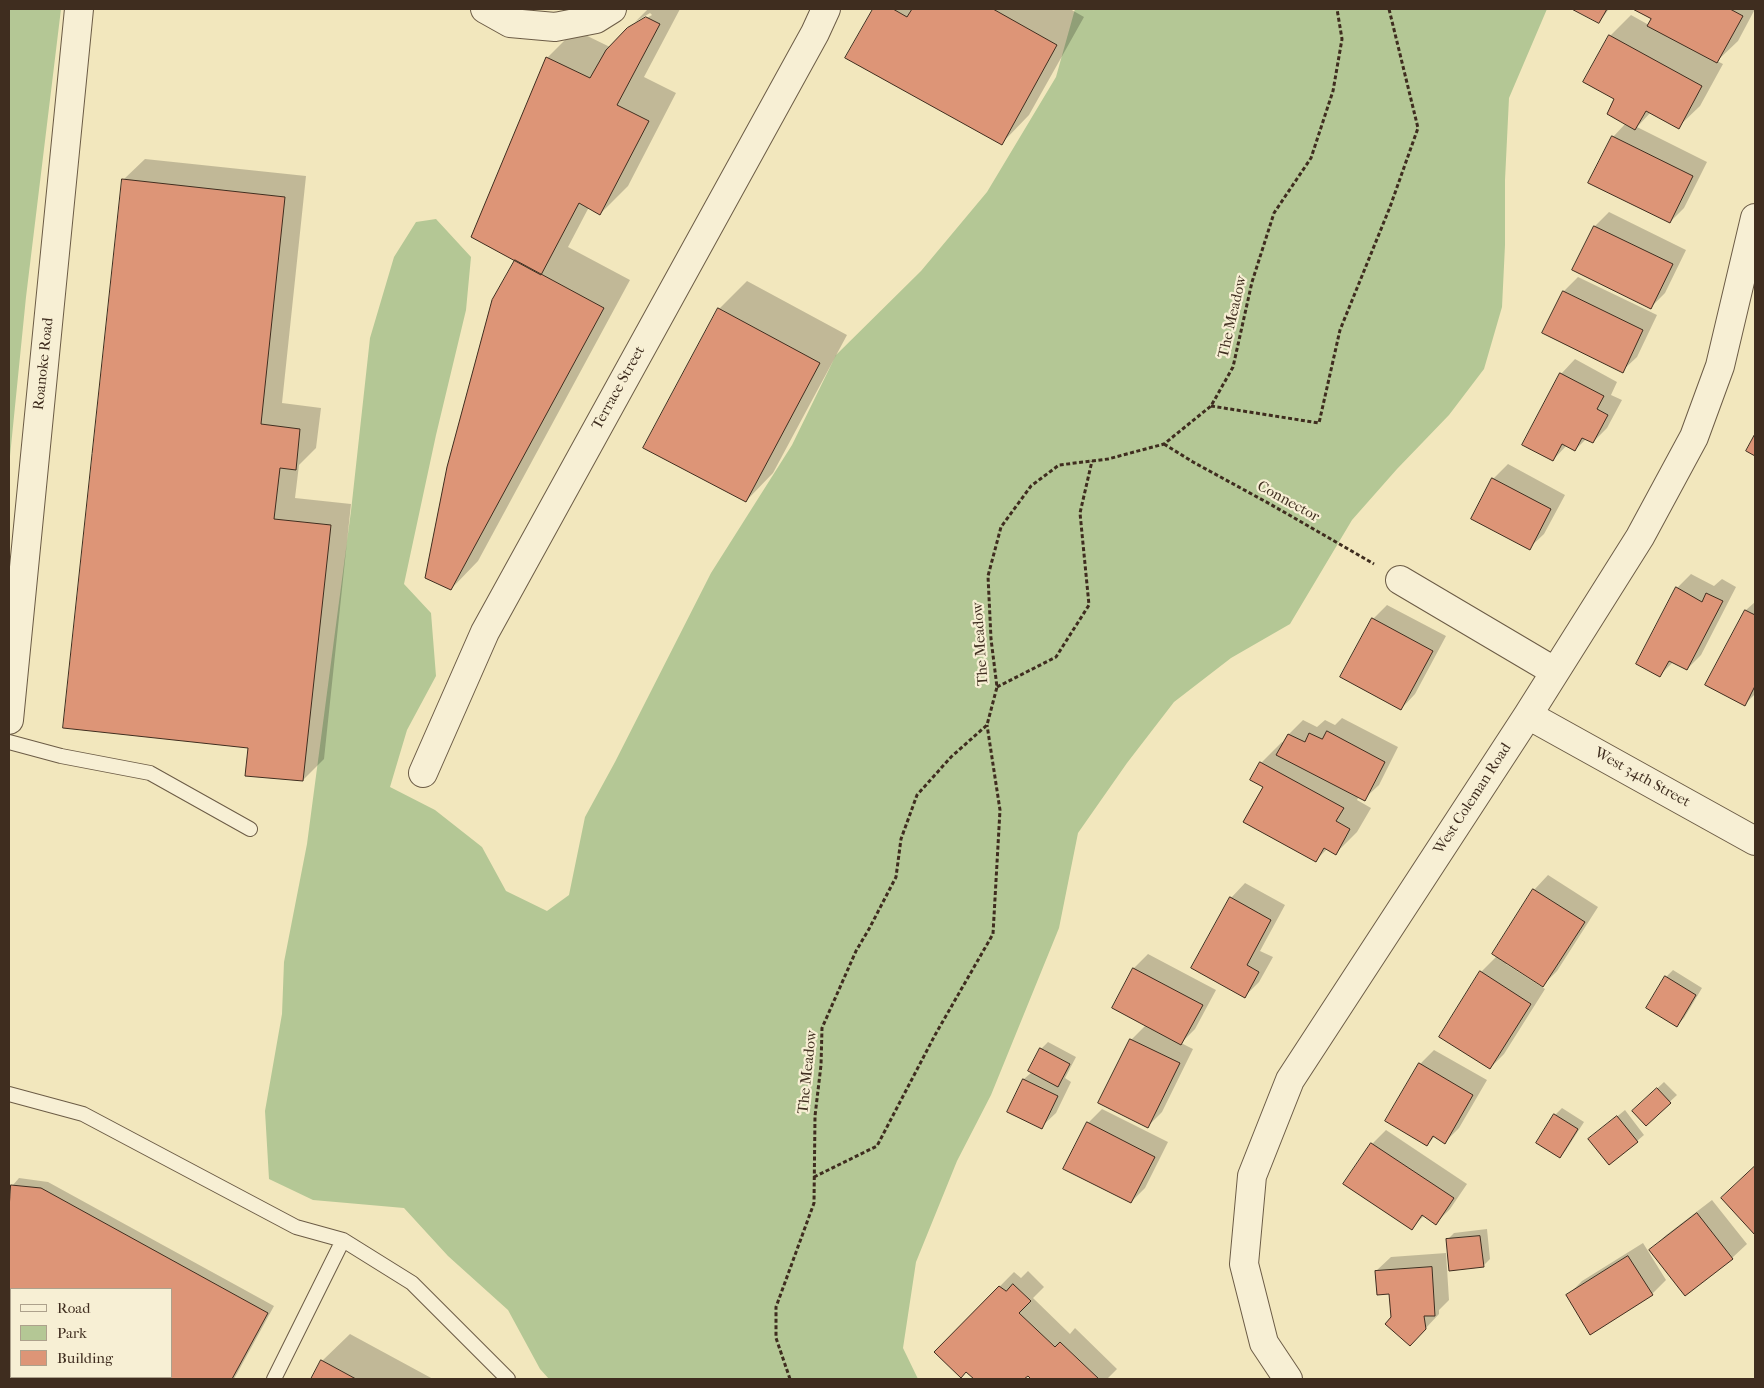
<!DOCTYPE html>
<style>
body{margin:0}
#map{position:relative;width:1764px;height:1388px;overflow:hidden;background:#f2e7bd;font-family:"IM FELL French Canon",serif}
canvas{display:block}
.frame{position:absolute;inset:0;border:10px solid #3f2d1f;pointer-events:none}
.legend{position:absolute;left:10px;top:1288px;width:162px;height:90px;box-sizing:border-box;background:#f7efd4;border:1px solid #ada18c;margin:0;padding:6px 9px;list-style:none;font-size:15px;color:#3f2d1f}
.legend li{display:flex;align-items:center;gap:10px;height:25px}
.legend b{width:25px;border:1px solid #ada18c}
</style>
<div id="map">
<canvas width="1764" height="1388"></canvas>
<div class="frame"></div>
<ul class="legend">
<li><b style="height:6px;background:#f7efd4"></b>Road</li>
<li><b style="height:14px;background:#b4c795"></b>Park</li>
<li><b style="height:14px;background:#dd9577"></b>Building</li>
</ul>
</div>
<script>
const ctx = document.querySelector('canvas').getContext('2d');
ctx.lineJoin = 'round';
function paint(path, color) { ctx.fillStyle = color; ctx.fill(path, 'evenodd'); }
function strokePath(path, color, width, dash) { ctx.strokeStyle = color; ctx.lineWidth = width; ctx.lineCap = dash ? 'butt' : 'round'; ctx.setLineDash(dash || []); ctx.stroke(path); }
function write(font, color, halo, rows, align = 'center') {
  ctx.font = font + ' "IM FELL French Canon",serif'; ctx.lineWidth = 4.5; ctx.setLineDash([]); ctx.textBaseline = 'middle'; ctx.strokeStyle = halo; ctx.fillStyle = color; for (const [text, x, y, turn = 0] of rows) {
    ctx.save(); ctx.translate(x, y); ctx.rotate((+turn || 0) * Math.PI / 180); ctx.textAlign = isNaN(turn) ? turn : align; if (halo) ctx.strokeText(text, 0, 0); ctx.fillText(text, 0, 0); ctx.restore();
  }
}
const green = new Path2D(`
 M 9,9 L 61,9 L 26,297 L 9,466 Z
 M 1075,9 L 1547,9 L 1509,98 L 1505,180 L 1505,245 L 1502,307 L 1484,369 L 1449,415 L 1397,469 L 1352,520 L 1290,624 L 1231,658 L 1174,702 L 1127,763 L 1078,833 L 1059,928 L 991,1095 L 957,1161 L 916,1262 L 903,1348 L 918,1379 L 549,1379 L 540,1369 L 508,1310 L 448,1256 L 404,1208 L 313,1200 L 269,1179 L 265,1111 L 282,1014 L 284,962 L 307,844 L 351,511 L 370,338 L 394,257 L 416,222 L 436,219 L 471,257 L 466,310 L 436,435 L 404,584 L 431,613 L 436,676 L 407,730 L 390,787 L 435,810 L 482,847 L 506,891 L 547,911 L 569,895 L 585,817 L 615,762 L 711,573 L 792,445 L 836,355 L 921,271 L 987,192 L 1056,77 Z`);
const shadow = new Path2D(`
 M 648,9 L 680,9 L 644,77 L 676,93 L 628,186 L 600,214 L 589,207 L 568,247 L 630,280 L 478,561 L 451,589 L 517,260 L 547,58 L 575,30 L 610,47 L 631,27 L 652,15 L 650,13 L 635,22 Z
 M 874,9 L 1070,9 L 1084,17 L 1029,115 L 1002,143 L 847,57 Z
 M 1575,9 L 1609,9 L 1599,22 Z
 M 1635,9 L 1755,9 L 1738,41 L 1717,61 L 1723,64 L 1700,106 L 1678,127 L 1651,112 L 1637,127 L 1707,162 L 1684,208 L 1670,222 L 1613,137 L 1626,123 L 1616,98 L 1610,36 L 1631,15 L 1649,25 L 1653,18 Z
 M 145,159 L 306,176 L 282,403 L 321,408 L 316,448 L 299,465 L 295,498 L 351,504 L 324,759 L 303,780 L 249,747 L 123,180 Z
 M 1609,212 L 1686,250 L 1665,293 L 1651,307 L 1574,269 L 1595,226 Z
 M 1578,277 L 1657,315 L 1637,357 L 1622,371 L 1544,333 L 1564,291 Z
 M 747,281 L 847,335 L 773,473 L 746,501 L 719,309 Z
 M 1575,359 L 1617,382 L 1611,395 L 1622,400 L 1607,428 L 1593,442 L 1586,439 L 1575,450 L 1567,445 L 1553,460 L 1561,374 Z
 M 1508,464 L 1565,495 L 1544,534 L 1529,548 L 1473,518 L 1493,479 Z
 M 1691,574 L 1714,586 L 1722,579 L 1736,587 L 1701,655 L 1687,669 L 1673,662 L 1660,675 L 1677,588 Z
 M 1755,602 L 1755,694 L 1744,705 L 1706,684 L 1746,610 Z
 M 1387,605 L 1446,636 L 1415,694 L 1401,709 L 1373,619 Z
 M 1342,718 L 1398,747 L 1379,785 L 1364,799 L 1359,796 L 1357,800 L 1371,808 L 1357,832 L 1336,853 L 1328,848 L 1316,860 L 1264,787 L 1261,763 L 1282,742 L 1284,743 L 1289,734 L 1303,720 L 1317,727 L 1325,720 L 1335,725 Z
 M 1548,875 L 1598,907 L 1557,971 L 1543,985 L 1507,962 L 1506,964 L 1545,989 L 1504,1054 L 1490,1068 L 1481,972 L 1497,956 L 1493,954 L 1534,890 Z
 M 1245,883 L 1285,905 L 1260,951 L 1273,957 L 1259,982 L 1245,996 L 1231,898 Z
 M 1148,954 L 1216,990 L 1195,1029 L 1181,1043 L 1193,1049 L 1162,1112 L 1148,1126 L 1131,1040 L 1146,1025 L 1114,1008 L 1134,968 Z
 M 1673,970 L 1702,988 L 1684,1018 L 1677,1025 L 1666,977 Z
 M 1048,1042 L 1076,1057 L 1065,1078 L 1071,1082 L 1056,1113 L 1041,1127 L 1008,1111 L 1024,1079 L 1032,1072 L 1041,1049 Z
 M 1434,1050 L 1487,1080 L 1459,1128 L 1445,1142 L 1435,1136 L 1427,1145 L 1420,1064 Z
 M 1664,1082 L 1677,1095 L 1646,1124 L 1641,1104 Z
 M 1562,1108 L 1584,1122 L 1566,1150 L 1560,1157 L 1555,1115 Z
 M 1102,1109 L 1168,1142 L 1145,1188 L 1131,1202 L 1088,1123 Z
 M 1625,1110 L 1644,1135 L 1637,1141 L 1597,1133 Z
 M 1386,1130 L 1467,1184 L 1450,1209 L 1436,1223 L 1425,1215 L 1411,1228 L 1372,1144 Z
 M 1755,1167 L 1755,1233 L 1723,1198 Z
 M 19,1178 L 48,1182 L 274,1306 L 234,1379 L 9,1379 L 9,1223 L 13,1185 ZM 11,1289 L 171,1289 L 171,1377 L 11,1377 Z
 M 1712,1200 L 1747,1244 L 1732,1258 L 1685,1294 L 1651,1251 L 1665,1236 Z
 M 1487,1229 L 1490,1259 L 1483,1266 L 1447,1240 L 1454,1233 Z
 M 1643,1243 L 1666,1280 L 1652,1294 L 1567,1296 L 1582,1281 Z
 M 1446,1253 L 1449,1300 L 1439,1310 L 1439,1314 L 1424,1330 L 1392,1317 L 1391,1293 L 1376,1271 L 1391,1257 Z
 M 1028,1271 L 1044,1287 L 1033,1298 L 1070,1334 L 1075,1328 L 1117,1369 L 1107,1379 L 1033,1379 L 1028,1374 L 1023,1379 L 975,1379 L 967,1371 L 935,1352 L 1014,1272 L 1021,1278 Z
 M 350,1334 L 433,1379 L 312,1379 L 322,1361 Z`);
const building = new Path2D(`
 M 873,9 L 893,9 L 907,17 L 912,9 L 993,9 L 1057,45 L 1002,145 L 845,58 Z
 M 1572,9 L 1607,9 L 1599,23 Z
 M 1633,9 L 1730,9 L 1743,16 L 1717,63 L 1647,26 L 1651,19 Z
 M 646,17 L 660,24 L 617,105 L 649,121 L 600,215 L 579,203 L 541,275 L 471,237 L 546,57 L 590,78 L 606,50 L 627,28 Z
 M 1609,35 L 1702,86 L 1679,129 L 1646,111 L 1635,130 L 1607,114 L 1614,99 L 1583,82 Z
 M 1612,136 L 1693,176 L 1670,223 L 1588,183 Z
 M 122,179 L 285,197 L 261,424 L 300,429 L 296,470 L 280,468 L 274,519 L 331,525 L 303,781 L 245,776 L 248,748 L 63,728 Z
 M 1594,226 L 1673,264 L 1651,309 L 1572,270 Z
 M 515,260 L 604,308 L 451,590 L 425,578 L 447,467 L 492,300 Z
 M 1563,291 L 1643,330 L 1623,373 L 1542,333 Z
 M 718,308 L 820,363 L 746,502 L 643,448 Z
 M 1560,373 L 1604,396 L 1597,409 L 1608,415 L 1593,443 L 1582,438 L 1575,451 L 1562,444 L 1553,461 L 1522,445 Z
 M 1755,434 L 1755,456 L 1746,451 Z
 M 1492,478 L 1551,509 L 1530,550 L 1471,519 Z
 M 1676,587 L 1702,602 L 1706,593 L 1723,601 L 1687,670 L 1669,661 L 1660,677 L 1636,664 Z
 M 1745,610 L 1755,615 L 1755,686 L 1745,706 L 1705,685 Z
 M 1372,618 L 1433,651 L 1401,710 L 1340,677 Z
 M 1327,731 L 1385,762 L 1365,801 L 1276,755 L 1288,734 L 1305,742 L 1309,733 L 1322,739 Z
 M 1260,762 L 1344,808 L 1336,821 L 1350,829 L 1336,855 L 1324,848 L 1316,862 L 1243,822 L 1263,787 L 1250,780 Z
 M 1533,889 L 1585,922 L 1543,987 L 1492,954 Z
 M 1230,897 L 1271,920 L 1247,965 L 1259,972 L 1245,998 L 1191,968 Z
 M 1133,968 L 1203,1005 L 1181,1045 L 1112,1008 Z
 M 1480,971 L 1531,1004 L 1490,1069 L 1439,1037 Z
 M 1665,976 L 1696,995 L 1677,1027 L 1646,1008 Z
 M 1130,1039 L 1180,1063 L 1148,1128 L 1098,1103 Z
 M 1040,1048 L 1070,1064 L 1058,1087 L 1028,1071 Z
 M 1419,1063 L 1473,1095 L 1445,1144 L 1433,1136 L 1427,1146 L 1385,1121 Z
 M 1023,1079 L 1058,1096 L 1042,1129 L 1007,1112 Z
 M 1657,1088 L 1671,1103 L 1646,1126 L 1632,1111 Z
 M 1554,1114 L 1578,1129 L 1560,1158 L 1536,1143 Z
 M 1617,1116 L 1638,1142 L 1609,1165 L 1588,1139 Z
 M 1087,1122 L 1155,1157 L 1131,1203 L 1063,1169 Z
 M 1371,1143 L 1454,1198 L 1436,1225 L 1422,1215 L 1412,1230 L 1343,1184 Z
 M 1755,1166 L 1755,1235 L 1721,1198 Z
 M 11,1185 L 41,1188 L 268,1313 L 232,1379 L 9,1379 L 9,1210 ZM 11,1289 L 171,1289 L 171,1377 L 11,1377 Z
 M 1697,1213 L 1733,1259 L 1685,1296 L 1649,1250 Z
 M 1480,1236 L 1484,1267 L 1449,1271 L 1446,1239 Z
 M 1628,1256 L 1653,1295 L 1590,1335 L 1566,1295 Z
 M 1432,1267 L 1435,1316 L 1424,1316 L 1426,1329 L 1410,1346 L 1385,1324 L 1391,1317 L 1389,1294 L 1377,1295 L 1375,1271 Z
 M 1013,1284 L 1031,1301 L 1019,1313 L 1055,1347 L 1060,1342 L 1099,1379 L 1031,1379 L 1028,1376 L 1024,1379 L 974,1379 L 966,1372 L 961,1378 L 934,1352 L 999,1286 L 1006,1291 Z
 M 321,1360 L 356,1379 L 311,1379 Z`);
const path = new Path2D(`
 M 1211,406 L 1319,423 L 1340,330 L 1390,207 L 1418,128 L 1389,9
 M 1164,444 L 1193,462 L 1270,504 L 1374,564
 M 997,687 L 1056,657 L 1089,605 L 1080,513 L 1092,461
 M 814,1177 L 877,1146 L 935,1035 L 993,934 L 1000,810 L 987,725
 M 790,1379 L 776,1338 L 776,1307 L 814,1203 L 815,1116 L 821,1065 L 822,1028 L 856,951 L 869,929 L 896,877 L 901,839 L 917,795 L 951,757 L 987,725 L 997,687 L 991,639 L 988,576 L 1001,527 L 1031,486 L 1059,465 L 1108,459 L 1164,444 L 1211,406 L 1233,367 L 1252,282 L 1274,213 L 1311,158 L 1333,91 L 1342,39 L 1337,9`);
const service = new Path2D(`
 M 9,742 L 61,756 L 150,773 L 250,829
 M 9,1094 L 83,1114 L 296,1227 L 343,1240 L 412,1283 L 508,1379
 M 274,1379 L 343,1240`);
const minor = new Path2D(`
 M 485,9 L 510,23 L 555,27 L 596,19 L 612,9
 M 1400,580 L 1554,671
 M 1528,715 L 1755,841
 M 423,773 L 485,632 L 815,33 L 826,9
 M 1288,1379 L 1264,1343 L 1244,1264 L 1252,1176 L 1290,1080 L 1528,715 L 1640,537 L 1694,437 L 1720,366 L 1755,218`);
const tertiary = new Path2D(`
 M 9,720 L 79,9`);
const streetNames = [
 ["The Meadow",1233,317,-77],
 ["Roanoke Road",44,364,-84],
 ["Terrace Street",619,388,-61],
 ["Connector",1288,502,29],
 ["The Meadow",981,644,-94],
 ["West 34th Street",1642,778,29],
 ["West Coleman Road",1473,799,-57],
 ["The Meadow",808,1072,-84]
];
paint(green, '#b4c795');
paint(shadow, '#0003');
paint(building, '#dd9577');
strokePath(building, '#3f2d1f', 1);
strokePath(service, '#6c5c46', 16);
strokePath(minor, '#6c5c46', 30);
strokePath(tertiary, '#6c5c46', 30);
strokePath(path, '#3f2d1f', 3, [4, 2.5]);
strokePath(service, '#f7efd4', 14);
strokePath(minor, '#f7efd4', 28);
strokePath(tertiary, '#f7efd4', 28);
write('15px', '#3f2d1f', '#f7efd4', streetNames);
</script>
